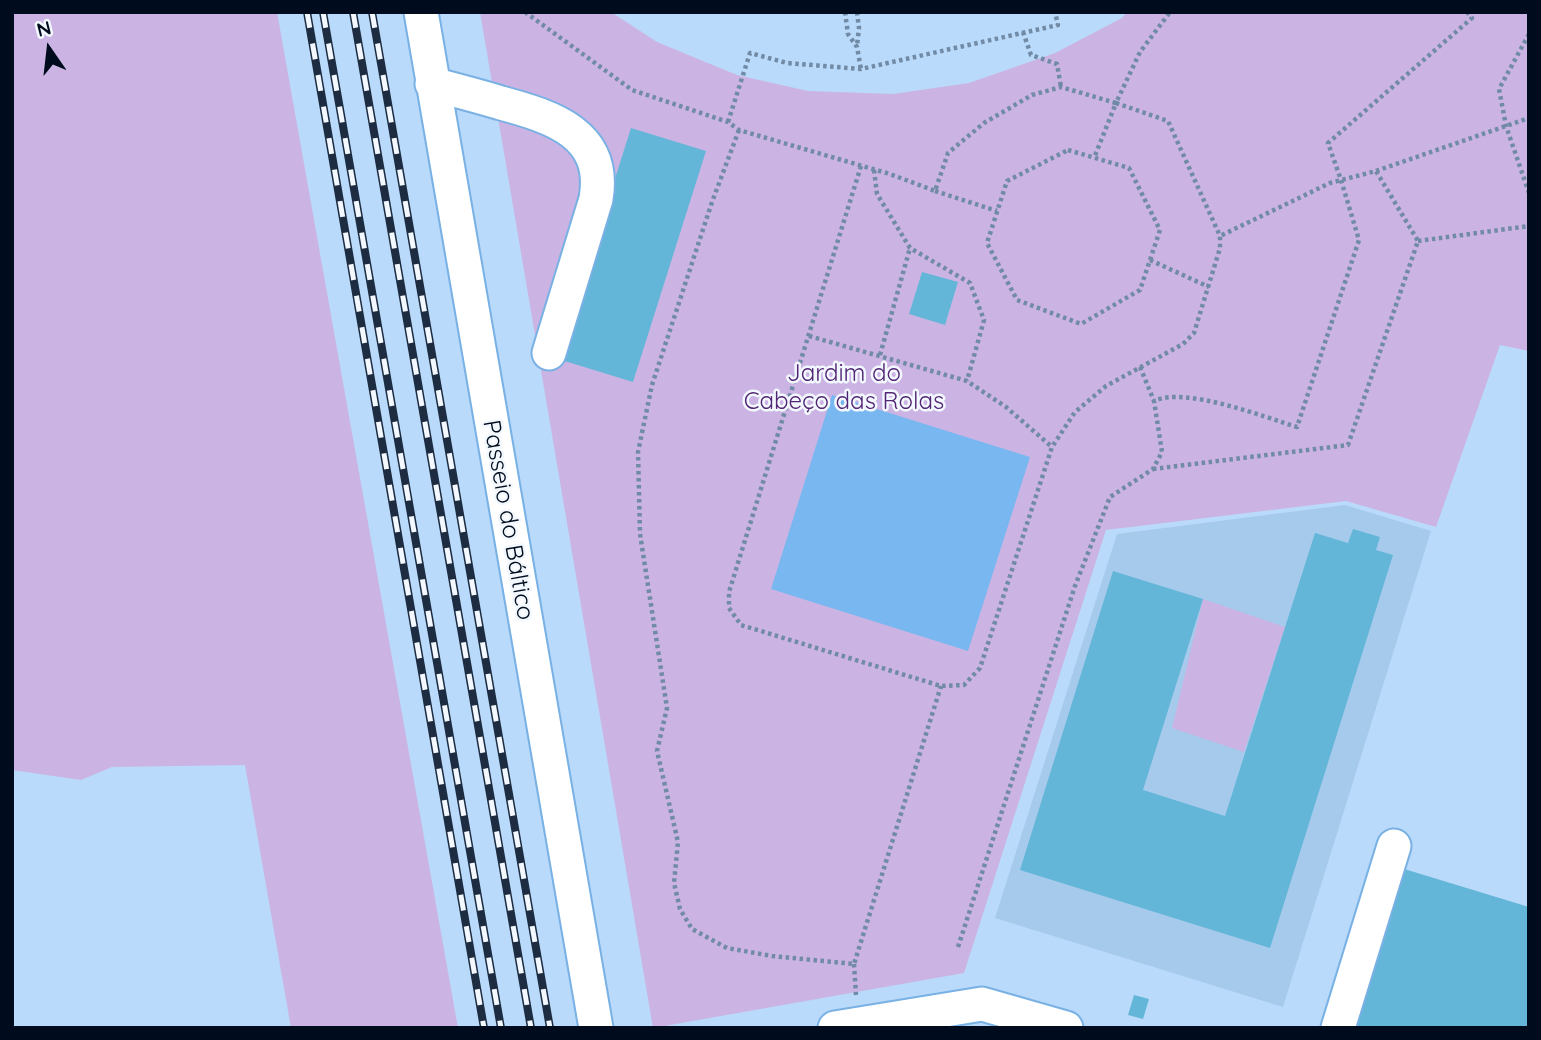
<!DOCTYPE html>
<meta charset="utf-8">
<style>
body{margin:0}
#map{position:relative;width:1541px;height:1040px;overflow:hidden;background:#b9dafa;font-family:Quicksand,sans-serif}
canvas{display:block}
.frame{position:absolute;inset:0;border:14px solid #000c1e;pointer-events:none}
.north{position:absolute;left:14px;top:14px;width:70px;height:70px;-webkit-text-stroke:5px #f2f8fd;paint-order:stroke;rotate:346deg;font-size:19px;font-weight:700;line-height:28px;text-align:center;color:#000c1e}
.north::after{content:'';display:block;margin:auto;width:24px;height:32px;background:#000c1e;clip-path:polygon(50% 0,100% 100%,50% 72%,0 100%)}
</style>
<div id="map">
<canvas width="1541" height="1040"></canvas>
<div class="frame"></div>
<div class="north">N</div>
</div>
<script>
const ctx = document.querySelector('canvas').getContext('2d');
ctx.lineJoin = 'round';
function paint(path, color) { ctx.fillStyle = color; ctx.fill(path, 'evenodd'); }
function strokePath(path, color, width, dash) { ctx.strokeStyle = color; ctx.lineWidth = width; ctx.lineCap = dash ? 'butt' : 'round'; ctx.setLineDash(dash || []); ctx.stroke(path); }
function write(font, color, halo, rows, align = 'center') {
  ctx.font = font + ' Quicksand,sans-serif'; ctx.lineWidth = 5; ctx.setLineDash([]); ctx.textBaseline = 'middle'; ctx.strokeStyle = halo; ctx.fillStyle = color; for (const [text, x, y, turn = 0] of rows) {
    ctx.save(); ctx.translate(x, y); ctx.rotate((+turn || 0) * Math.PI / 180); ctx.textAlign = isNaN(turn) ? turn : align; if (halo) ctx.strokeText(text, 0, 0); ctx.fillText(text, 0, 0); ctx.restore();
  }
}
const built = new Path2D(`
 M 1345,505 L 1431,531 L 1283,1007 L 995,918 L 1117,534 Z`);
const green = new Path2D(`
 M 12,12 L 277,12 L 458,1028 L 291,1028 L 245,765 L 112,767 L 81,780 L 12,770 Z
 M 480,12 L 611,12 L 657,42 L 737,75 L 808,91 L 893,94 L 969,83 L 1055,53 L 1122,18 L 1127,12 L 1529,12 L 1529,351 L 1500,345 L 1436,527 L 1346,501 L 1106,530 L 964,973 L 653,1028 Z
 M 1203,599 L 1285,627 L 1244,752 L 1172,728 Z`);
const water = new Path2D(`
 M 832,395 L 1030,457 L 968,651 L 771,589 Z`);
const building = new Path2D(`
 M 631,128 L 706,151 L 633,382 L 558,359 Z
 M 922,272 L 958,282 L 945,325 L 909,314 Z
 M 1353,529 L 1380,537 L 1376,550 L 1393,555 L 1270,948 L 1020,870 L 1113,571 L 1203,599 L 1143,790 L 1225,816 L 1315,533 L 1348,543 Z
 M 1401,868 L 1529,907 L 1529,1028 L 1351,1028 Z
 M 1134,995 L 1149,999 L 1143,1019 L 1128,1015 Z`);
const path = new Path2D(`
 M 525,12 L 632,90 L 728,122 L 739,130 L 890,174 L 935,191 L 948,153 L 984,123 L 1032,95 L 1061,87 L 1116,103 L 1140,52 L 1170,12
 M 845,12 L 848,34 L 857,47 L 861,69
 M 857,12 L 859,28 L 857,46
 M 1023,32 L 1031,55 L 1057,64 L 1061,87
 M 1529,34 L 1499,89 L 1506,126 L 1529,193
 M 728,122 L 750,53 L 787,63 L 861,69 L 1058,25 L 1055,12
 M 739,130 L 712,202 L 652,385 L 638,452 L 640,534 L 667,708 L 657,751 L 678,842 L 674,883 L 680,909 L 692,929 L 727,948 L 772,956 L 854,964 L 941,686
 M 1068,150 L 1129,168 L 1160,230 L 1140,290 L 1081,324 L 1017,300 L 987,243 L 1007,181 Z
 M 861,166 L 729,592 L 729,608 L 741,625 L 941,686 L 964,685 L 980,668 L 1052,447 L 1075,412 L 1106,386 L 1183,344 L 1194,333 L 1220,248 L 1220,236 L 1168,121 L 1116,103 L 1094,158
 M 874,170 L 877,194 L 910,248 L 970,283 L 984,320 L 967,381
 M 1376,171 L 1529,118
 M 935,191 L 997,211
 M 1418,241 L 1529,226
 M 1150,260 L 1209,287
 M 809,336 L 967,381 L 1006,407 L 1052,447
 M 880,355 L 910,248
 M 1140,367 L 1154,401
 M 1153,469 L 1348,445 L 1418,241 L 1376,171 L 1330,183 L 1220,236
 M 958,947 L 1075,586 L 1110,497 L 1153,469 L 1162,452 L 1154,401 C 1185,386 1264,417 1297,427 L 1359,240 L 1341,180 L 1328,143 L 1472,18 L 1467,12
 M 854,964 L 856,995`);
const minor = new Path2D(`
 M 421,12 L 596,1028
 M 432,84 C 455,90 478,96 501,103 C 553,117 607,134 596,199 L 549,353
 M 835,1028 L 982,1004 L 1066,1028
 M 1338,1028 L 1394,846`);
const rail = new Path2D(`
 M 307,12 L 484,1028
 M 323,12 L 501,1028
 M 353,12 L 531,1028
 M 372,12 L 550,1028`);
const parkNames = [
 ["Jardim do",844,374],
 ["Cabeço das Rolas",844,402]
];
const streetNames = [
 ["Passeio do Báltico",508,520,80]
];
paint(built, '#a6caec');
paint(green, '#cbb4e3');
paint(water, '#78b7f0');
paint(building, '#64b6d8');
strokePath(minor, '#79b1e4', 37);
strokePath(path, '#718aa5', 4.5, [3.5, 3.5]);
strokePath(minor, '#fff', 33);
strokePath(rail, '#1d2c41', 8);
strokePath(rail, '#f2f8fd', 5, [16]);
write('24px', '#522575', '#f2f8fd', parkNames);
write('24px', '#000c1e', '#f2f8fd', streetNames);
</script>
